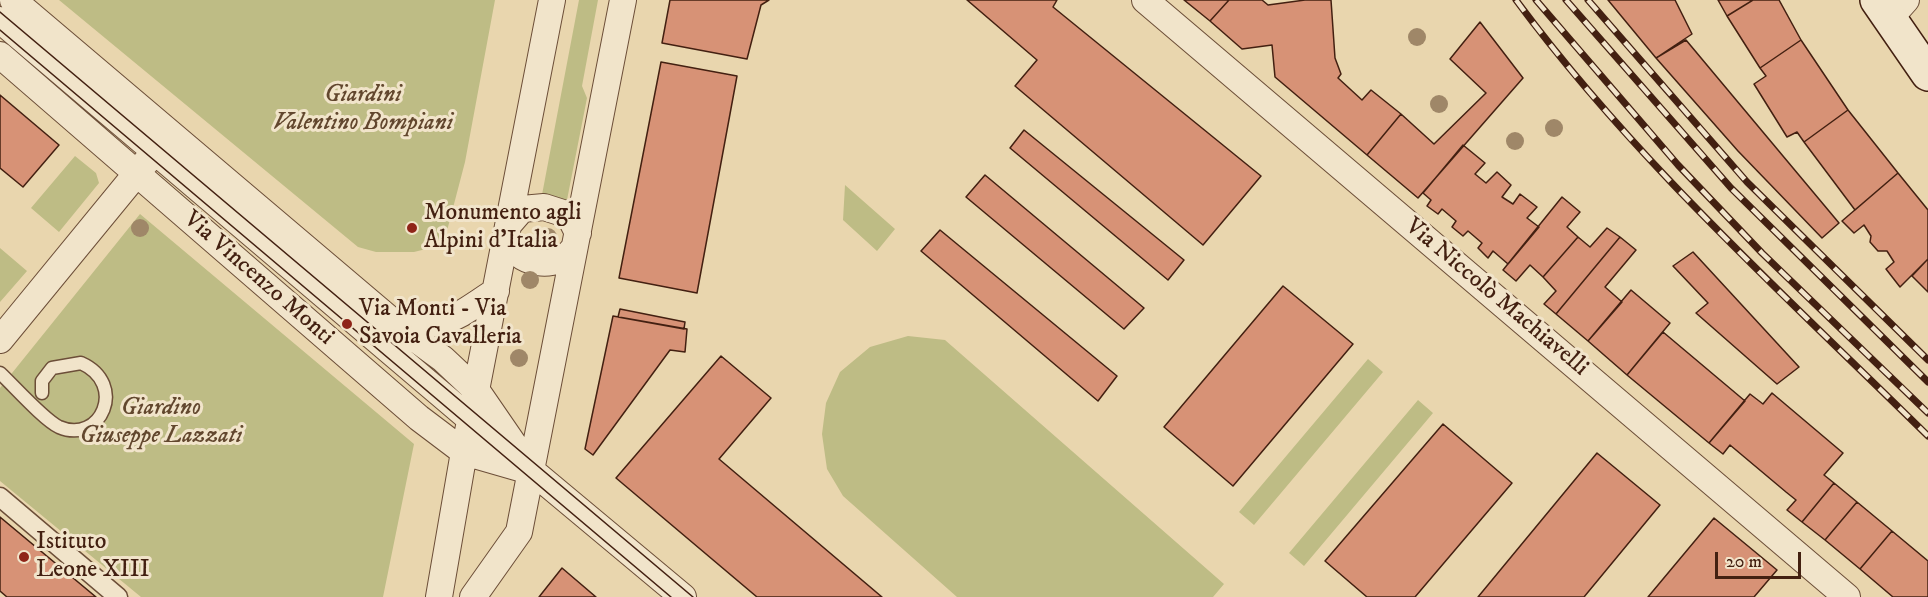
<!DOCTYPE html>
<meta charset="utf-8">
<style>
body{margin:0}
#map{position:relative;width:1928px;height:597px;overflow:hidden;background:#e9d6ae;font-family:"IM FELL DW Pica",serif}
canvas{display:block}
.scale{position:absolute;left:1715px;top:552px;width:86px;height:27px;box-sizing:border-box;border:3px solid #432011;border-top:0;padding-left:8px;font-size:18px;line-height:21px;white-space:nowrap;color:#432011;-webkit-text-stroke:4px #f1e4ca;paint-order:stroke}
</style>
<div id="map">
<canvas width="1928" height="597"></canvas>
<div class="scale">20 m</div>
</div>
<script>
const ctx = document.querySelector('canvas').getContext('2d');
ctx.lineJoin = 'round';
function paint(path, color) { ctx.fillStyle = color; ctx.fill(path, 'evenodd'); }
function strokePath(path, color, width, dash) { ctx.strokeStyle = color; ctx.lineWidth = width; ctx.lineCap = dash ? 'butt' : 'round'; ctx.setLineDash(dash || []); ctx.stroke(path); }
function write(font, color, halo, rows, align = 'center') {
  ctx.font = font + ' "IM FELL DW Pica",serif'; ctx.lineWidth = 6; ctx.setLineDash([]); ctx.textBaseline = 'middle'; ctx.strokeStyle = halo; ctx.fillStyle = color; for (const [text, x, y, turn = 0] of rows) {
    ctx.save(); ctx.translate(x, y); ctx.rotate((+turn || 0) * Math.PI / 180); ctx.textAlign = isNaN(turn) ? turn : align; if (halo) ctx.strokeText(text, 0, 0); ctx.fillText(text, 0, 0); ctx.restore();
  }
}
const green = new Path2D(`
 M 59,0 L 495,0 L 465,162 L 448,227 L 442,239 L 430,248 L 414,252 L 376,252 L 358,247 Z
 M 579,0 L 598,0 L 582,86 L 587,98 L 566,205 L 541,200 Z
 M 75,156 L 96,173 L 99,183 L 59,232 L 31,208 Z
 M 845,185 L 895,229 L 877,251 L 843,220 Z
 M 140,214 L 414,444 L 383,597 L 141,597 L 0,481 L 0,388 Z
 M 0,248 L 27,271 L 0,302 Z
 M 908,336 L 945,340 L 1224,584 L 1213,597 L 957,597 L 843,496 L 827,469 L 822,434 L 826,403 L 840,372 L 870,347 Z
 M 1368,359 L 1383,372 L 1254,525 L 1239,512 Z
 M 1418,400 L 1433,413 L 1304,566 L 1289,553 Z`);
const building = new Path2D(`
 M 670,0 L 769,0 L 761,5 L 747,59 L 662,43 Z
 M 967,0 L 1057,0 L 1053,7 L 1261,176 L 1203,245 L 1015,86 L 1037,60 Z
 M 1184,0 L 1229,0 L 1210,21 Z
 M 1229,0 L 1262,0 L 1268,5 L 1305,0 L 1331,0 L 1335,58 L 1341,74 L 1338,78 L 1362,100 L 1371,90 L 1401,114 L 1367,155 L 1275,77 L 1272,45 L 1242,49 L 1210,21 Z
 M 1608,0 L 1675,0 L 1692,34 L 1656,58 Z
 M 1718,0 L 1753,0 L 1727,16 Z
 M 1753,0 L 1779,0 L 1801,40 L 1760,68 L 1727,16 Z
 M 1480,22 L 1523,78 L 1418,198 L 1367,155 L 1401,114 L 1434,144 L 1486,93 L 1450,59 Z
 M 1686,40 L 1839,223 L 1822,238 L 1738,151 L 1656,58 Z
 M 1801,40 L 1848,110 L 1804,142 L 1797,132 L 1787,137 L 1754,84 L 1766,76 L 1760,68 Z
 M 661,62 L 737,76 L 697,293 L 619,278 Z
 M 0,95 L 59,145 L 23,187 L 0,168 Z
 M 1848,110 L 1898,173 L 1855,210 L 1804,142 Z
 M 1024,130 L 1184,260 L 1168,280 L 1010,148 Z
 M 1463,145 L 1485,163 L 1475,174 L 1486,183 L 1497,172 L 1511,185 L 1502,197 L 1513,204 L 1520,194 L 1537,207 L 1527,218 L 1539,227 L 1508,264 L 1493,251 L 1488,258 L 1478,248 L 1482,243 L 1468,231 L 1463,236 L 1452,227 L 1456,221 L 1442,209 L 1438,214 L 1427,206 L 1431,200 L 1423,193 Z
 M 1898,173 L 1928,210 L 1928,259 L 1900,287 L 1886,269 L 1894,262 L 1887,251 L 1878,251 L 1870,242 L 1871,236 L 1864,225 L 1854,233 L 1842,221 Z
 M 985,175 L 1144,308 L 1124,329 L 966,197 Z
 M 1562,197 L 1580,212 L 1567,227 L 1578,237 L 1543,277 L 1530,265 L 1516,281 L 1503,270 Z
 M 1607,228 L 1620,237 L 1556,314 L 1544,304 L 1556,291 L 1543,277 L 1578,237 L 1590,247 Z
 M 940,230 L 1117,376 L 1098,401 L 921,251 Z
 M 1620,237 L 1636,250 L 1605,287 L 1622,302 L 1588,341 L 1556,314 Z
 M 1693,252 L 1799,367 L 1777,384 L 1696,313 L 1708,303 L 1673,266 Z
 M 1928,259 L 1928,292 L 1912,276 Z
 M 1283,286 L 1353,344 L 1233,486 L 1164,427 Z
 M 1631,290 L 1670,323 L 1627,375 L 1588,341 Z
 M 620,309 L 685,322 L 684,329 L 618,317 Z
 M 613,316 L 687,329 L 685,352 L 670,350 L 593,455 L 585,449 Z
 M 1663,332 L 1745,401 L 1709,443 L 1627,375 Z
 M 721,356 L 771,398 L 719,459 L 882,597 L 757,597 L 616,478 Z
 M 1772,393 L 1843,453 L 1824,475 L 1834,483 L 1802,522 L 1787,510 L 1796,500 L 1786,492 L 1730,445 L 1723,454 L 1709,443 L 1750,394 L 1763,404 Z
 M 1443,424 L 1512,483 L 1415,597 L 1367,597 L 1325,561 Z
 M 1597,453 L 1660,505 L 1584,597 L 1478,597 Z
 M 1834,483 L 1857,502 L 1825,540 L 1802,522 Z
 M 1857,502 L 1892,531 L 1860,569 L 1825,540 Z
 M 0,517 L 96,597 L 7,597 L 0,591 Z
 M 1714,518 L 1777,570 L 1754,597 L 1648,597 Z
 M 1892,531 L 1928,561 L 1928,597 L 1893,597 L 1860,569 Z
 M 562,568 L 596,597 L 539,597 Z`);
const service = new Path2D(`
 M 0,373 C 13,385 44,420 59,427 C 101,445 128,384 81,363 L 52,368 L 42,381 L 42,393`);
const pedestrian = new Path2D(`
 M 0,497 L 118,597`);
const minor = new Path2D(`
 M 13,0 L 394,323 L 443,359 L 477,391 L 532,471 L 683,597
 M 1145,0 L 1847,597
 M 1889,19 L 1906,0
 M 0,20 L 509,452
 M 0,55 L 419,418 L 464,452 L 523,469
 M 509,224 L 522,209 L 544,207 L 569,215 L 578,233
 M 507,235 C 513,266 560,273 575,246
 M 395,323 C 447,329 454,318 496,291
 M 0,340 L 146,162
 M 439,597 L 464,452 L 552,0
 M 473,597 L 519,532 L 623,0`);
const secondary = new Path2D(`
 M 1877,0 L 1928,74`);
const tram = new Path2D(`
 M 0,12 L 693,597
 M 0,30 L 671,597`);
const rail = new Path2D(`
 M 1516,0 C 1635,161 1786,296 1928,436
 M 1536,0 L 1678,165 L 1762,253 L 1928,413
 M 1566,0 L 1731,188 L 1928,382
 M 1588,0 L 1747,182 L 1928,360`);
const trees = [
 [1417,37],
 [1439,104],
 [1554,128],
 [1515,141],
 [140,228],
 [548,237],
 [530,280],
 [519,358]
];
const markers = [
 [412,228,6,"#8f2418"],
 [347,324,6,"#8f2418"],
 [24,557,6,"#8f2418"]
];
const parkNames = [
 ["Giardini",363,96],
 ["Valentino Bompiani",363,124],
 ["Giardino",161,409],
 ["Giuseppe Lazzati",161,437]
];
const poiNames = [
 ["Monumento agli",424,214],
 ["Alpini d'Italia",424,242],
 ["Via Monti - Via",359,310],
 ["Savoia Cavalleria",359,338],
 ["Istituto",36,543],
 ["Leone XIII",36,571]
];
const streetNames = [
 ["Via Vincenzo Monti",258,279,41],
 ["Via Niccolò Machiavelli",1496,298,40]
];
paint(green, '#bebc85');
paint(building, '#d79276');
strokePath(building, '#432011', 1.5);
strokePath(service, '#6c4e38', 15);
strokePath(pedestrian, '#6c4e38', 21);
strokePath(minor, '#6c4e38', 28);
strokePath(secondary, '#432011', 36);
strokePath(service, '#f1e4ca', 12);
strokePath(pedestrian, '#f1e4ca', 18);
strokePath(minor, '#f1e4ca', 26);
strokePath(secondary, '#f1e4ca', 33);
strokePath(tram, '#432011', 1.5);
strokePath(rail, '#432011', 7);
strokePath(rail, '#f1e4ca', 4.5, [14]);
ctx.fillStyle = '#9f8768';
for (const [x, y] of trees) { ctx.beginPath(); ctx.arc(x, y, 9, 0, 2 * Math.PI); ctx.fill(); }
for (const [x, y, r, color] of markers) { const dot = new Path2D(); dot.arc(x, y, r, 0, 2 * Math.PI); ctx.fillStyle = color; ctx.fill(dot); strokePath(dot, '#f1e4ca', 2); }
write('italic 24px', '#62472e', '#f1e4ca', parkNames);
write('24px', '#432011', '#f1e4ca', poiNames, 'left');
write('24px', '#432011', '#f1e4ca', streetNames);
</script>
